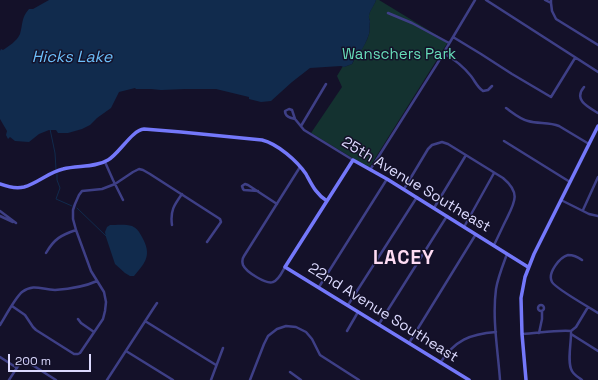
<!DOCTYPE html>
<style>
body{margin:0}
#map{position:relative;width:598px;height:380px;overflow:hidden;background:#141129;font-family:"Space Grotesk",sans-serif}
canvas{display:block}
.scale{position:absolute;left:8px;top:354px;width:83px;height:18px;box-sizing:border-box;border:2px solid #dcdafe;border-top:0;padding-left:5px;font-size:12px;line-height:14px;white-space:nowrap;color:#dcdafe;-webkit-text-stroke:3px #141129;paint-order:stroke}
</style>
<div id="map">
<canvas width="598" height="380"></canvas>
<div class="scale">200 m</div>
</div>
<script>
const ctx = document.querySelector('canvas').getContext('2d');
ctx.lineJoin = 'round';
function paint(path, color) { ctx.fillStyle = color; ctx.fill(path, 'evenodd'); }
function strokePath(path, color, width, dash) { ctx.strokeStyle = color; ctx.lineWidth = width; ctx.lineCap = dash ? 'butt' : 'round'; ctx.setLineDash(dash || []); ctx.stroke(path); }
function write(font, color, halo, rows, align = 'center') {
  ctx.font = font + ' "Space Grotesk",sans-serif'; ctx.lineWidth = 3; ctx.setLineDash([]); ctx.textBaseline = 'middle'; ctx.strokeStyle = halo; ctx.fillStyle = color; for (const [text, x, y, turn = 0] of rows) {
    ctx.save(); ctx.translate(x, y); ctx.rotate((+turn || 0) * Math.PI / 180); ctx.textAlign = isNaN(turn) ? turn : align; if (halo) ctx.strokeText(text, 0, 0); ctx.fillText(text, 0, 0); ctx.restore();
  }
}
const green = new Path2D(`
 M 376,0 L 379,0 L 448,42 L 369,168 L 311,133 L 342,87 L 337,76 L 343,66 L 344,67 L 352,64 L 358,53 L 360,52 C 363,47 367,41 369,34 C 370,30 369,26 370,21 C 366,13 374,7 376,0 Z`);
const water = new Path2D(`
 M 49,0 L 376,0 C 374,7 366,14 370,21 C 369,26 370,30 369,34 C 367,41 363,47 360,53 L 357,53 L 352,64 L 344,67 L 341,66 L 310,68 L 292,82 L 271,101 L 261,102 L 249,99 L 249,97 L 216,89 L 185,89 L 161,90 L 151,89 L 136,89 L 135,88 L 119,92 L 111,108 L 97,118 L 90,125 L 82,129 L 68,133 L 58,133 L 56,130 L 49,130 L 39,134 L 29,142 L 15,141 L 10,137 L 8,139 L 6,135 L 7,131 L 0,119 L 0,51 L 1,49 L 3,50 C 9,46 17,41 20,34 C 23,24 21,18 29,9 L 33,9 Z
 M 110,225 C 116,225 126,224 132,226 C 137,228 140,233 142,237 C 152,255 146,262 134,276 L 130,276 L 125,273 L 115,264 L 106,237 L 105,232 L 107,227 Z`);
const stream = new Path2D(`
 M 50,129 L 55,153 L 56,169
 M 57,174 L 57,180 L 60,188 L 56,199 L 72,206
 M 77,208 L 106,236`);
const street = new Path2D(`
 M 486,0 L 598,72
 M 545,0 L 551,3
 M 551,0 L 551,3 L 552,11 L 556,19 L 598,45
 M 388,13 L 412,23 L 449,43
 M 453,37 L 481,54 L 512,74 L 551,97 L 575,58
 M 443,53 C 454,59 463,66 471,76 C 475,81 477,87 483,91 L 488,90 L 492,86
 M 584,87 C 573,100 588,107 598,113
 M 506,108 C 513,113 520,119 528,121 C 538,124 549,122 559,126 L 589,144
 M 295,119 C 291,118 285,117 285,111 L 289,109 L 292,110 L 295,119 L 304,130 L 353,160
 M 301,126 L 326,84
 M 504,141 L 570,182
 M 105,162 L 113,180 L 123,200
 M 370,170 L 437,64 L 475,0
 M 404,189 L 428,149 L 432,145 L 442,142 L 448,144 L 503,178 C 521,193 515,202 506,220 C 502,228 498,237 494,245
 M 258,191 L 244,190 L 243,189 L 242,186 L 245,184 L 248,185 L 277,204
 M 561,200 L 589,214 L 598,216
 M 434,208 L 466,155
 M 583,210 L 598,177
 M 0,211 L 16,223
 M 0,216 L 13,222
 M 172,225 C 170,211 174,205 182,194
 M 464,227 L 494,173
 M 46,253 C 54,239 61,235 76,230
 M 582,260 C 578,257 574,255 568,255 C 560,257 547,273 552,282 C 556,289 589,307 598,313
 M 285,267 C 282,272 279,280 273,282 C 267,285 246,272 243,265 C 242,262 242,259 244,256 L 300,167
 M 319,287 L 387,179
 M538 308a3 3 0 1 1 6 0a3 3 0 1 1-6 0Z
 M 348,305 L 417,197
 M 12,306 L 25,315 L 33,327 L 36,330 L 74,354 L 78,354 L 80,353 L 103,319 L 105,311 L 106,302 L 104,292 L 91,271 L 76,230 L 73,219 L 73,210 L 75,204 L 79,195 L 82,191 L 102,189 L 115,184 L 133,172 L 139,169 L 143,170 L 150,174 L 220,219 L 221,222 L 207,242
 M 78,319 L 81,323 L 94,332
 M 145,321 L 216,365
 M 379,324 L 447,216
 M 0,325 C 5,317 15,298 22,292 C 34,283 42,290 55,290 C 69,289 84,287 97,281
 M 347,331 L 358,312
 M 571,331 L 576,327 L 588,307
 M 539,333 L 542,319 L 542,311
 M 571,333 L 571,334 L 598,351
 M 522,334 C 539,333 555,330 571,331
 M 571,334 C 571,344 567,363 572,371 C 574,375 578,377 582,380
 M 409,343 L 476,234
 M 126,351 L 173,380
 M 0,357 L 17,368
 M 440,363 C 455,340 470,334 496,332
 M 290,372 L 301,380
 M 9,380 L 20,363 L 24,360 L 26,361 L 56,380
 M 107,380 L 153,309 L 157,303
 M 211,380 L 223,348
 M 250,380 L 264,344 L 268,336 L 277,329 L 286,326 L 296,327 L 306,332 L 312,339 L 320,355 L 359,380
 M 500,380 C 498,351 492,319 496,289 C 498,277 503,265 507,254`);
const secondary = new Path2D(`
 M 0,184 C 8,187 16,189 24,187 C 38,183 49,172 63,169 C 77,165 95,168 108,160 C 119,154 132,130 144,129 L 181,132 L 262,140 C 278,144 297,161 306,174 C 312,185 316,194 327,201
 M 469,380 L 285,267 L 353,160 L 387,179 L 528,267
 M 526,380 L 522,334 L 521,298 L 525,277 L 534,254 L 598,126`);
const parkNames = [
 ["Wanschers Park",399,55]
];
const streetNames = [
 ["25th Avenue Southeast",416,185,31],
 ["22nd Avenue Southeast",383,313,32]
];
const waterNames = [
 ["Hicks Lake",72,58]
];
const districtNames = [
 ["LACEY",404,259]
];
paint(green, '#143230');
paint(water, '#112b4d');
strokePath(stream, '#112b4d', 1);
strokePath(street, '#3e3f86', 2.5);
strokePath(secondary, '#7478fa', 3.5);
write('15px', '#67ddb9', '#141129', parkNames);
write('15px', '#dcdafe', '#141129', streetNames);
write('italic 16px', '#6cbffa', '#141129', waterNames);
ctx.letterSpacing = '1px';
write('bold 19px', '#fedcf3', '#141129', districtNames);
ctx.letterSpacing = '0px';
</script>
